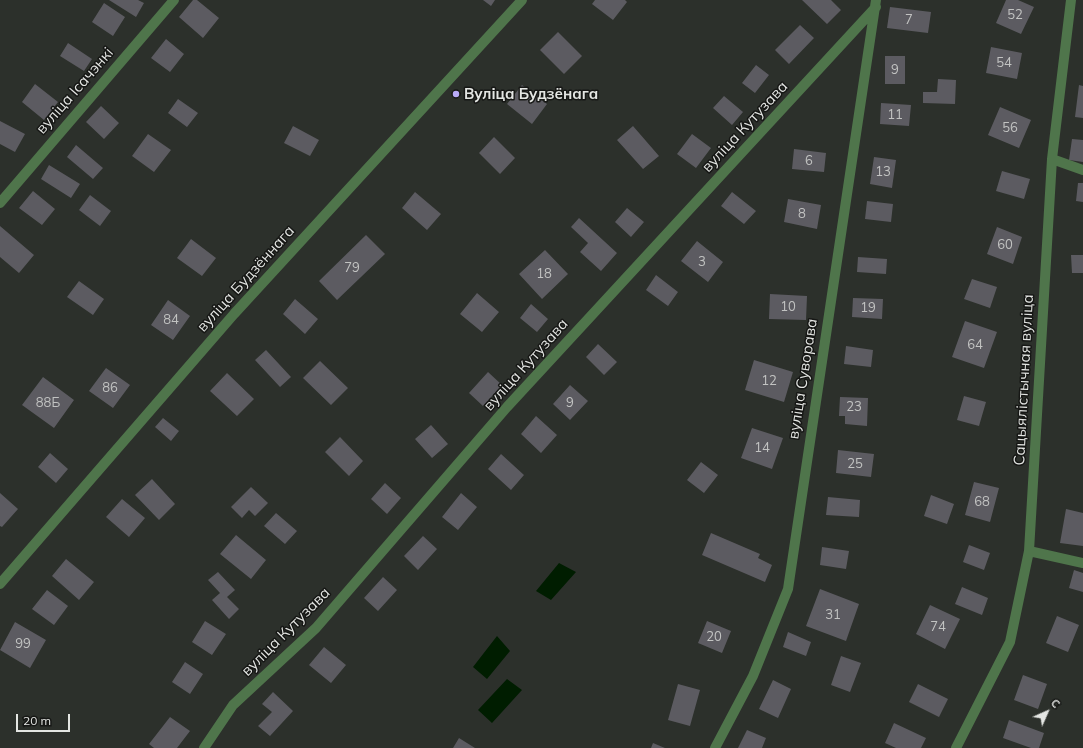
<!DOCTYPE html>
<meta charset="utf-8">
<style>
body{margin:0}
#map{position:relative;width:1083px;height:748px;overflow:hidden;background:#2c302b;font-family:Mulish,sans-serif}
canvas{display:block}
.north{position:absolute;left:1027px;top:692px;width:40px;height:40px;-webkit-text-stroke:3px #161715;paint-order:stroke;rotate:45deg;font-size:11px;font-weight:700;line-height:16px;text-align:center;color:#e4e6e3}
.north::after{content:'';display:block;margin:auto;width:14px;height:18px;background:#e4e6e3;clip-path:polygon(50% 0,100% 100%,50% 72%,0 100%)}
.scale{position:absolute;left:16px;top:714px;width:54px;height:18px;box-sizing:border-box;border:2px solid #e4e6e3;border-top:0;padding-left:5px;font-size:12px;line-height:14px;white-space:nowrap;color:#e4e6e3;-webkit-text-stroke:3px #161715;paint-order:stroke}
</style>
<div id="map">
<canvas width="1083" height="748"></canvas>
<div class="north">С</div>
<div class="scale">20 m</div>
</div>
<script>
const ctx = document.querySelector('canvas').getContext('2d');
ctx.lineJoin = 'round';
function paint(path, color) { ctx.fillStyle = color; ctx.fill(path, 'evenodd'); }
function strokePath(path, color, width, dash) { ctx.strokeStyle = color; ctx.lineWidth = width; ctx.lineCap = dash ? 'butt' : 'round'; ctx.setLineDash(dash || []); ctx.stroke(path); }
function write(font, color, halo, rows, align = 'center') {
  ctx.font = font + ' Mulish,sans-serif'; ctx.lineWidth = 3; ctx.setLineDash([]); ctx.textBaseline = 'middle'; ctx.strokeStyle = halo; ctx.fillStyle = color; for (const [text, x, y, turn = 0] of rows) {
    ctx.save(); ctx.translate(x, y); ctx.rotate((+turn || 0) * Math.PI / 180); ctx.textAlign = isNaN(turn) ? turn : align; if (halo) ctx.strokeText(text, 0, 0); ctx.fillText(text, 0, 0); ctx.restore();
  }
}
const water = new Path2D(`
 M 559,563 L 576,572 L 551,600 L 536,591 Z
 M 497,636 L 510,651 L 487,679 L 473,667 Z
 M 507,679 L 522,690 L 492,723 L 478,710 Z`);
const building = new Path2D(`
 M 109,0 L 138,0 L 144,3 L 136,17 Z
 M 193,0 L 197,0 L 219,18 L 203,38 L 179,17 Z
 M 483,0 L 495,0 L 491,6 Z
 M 595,0 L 625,0 L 627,2 L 613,20 L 592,4 Z
 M 802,0 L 831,0 L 841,10 L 827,24 Z
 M 1006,0 L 1018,0 L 1034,7 L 1021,34 L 996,23 Z
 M 104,3 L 125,17 L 113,36 L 92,22 Z
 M 890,7 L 931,12 L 928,33 L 887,28 Z
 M 800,25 L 814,38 L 789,64 L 775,50 Z
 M 558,32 L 582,56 L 564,74 L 540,50 Z
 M 166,39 L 184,54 L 170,72 L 151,58 Z
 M 68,43 L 92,59 L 84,71 L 60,56 Z
 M 991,47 L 1022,53 L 1017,79 L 986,73 Z
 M 885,56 L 905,56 L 905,84 L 885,84 Z
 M 756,65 L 769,75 L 755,93 L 742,83 Z
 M 938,79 L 956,80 L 955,104 L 923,103 L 923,92 L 937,92 Z
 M 35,84 L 58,102 L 44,120 L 22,102 Z
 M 522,85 L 547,104 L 532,124 L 507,104 Z
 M 1079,85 L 1083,86 L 1083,118 L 1075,117 Z
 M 724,96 L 743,112 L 732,125 L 713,108 Z
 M 178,99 L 198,113 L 187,127 L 168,113 Z
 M 881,103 L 911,105 L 909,126 L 880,124 Z
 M 101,106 L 119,123 L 104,139 L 86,122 Z
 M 1000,107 L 1031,120 L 1019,148 L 988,135 Z
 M 0,121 L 25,134 L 15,152 L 0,144 Z
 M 293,126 L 319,140 L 310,156 L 284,143 Z
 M 633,126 L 659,156 L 643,169 L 617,140 Z
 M 148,134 L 171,150 L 154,172 L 132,156 Z
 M 692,134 L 711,148 L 696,168 L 677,154 Z
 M 494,137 L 515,158 L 500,174 L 479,153 Z
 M 1072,139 L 1083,140 L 1083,162 L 1069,160 Z
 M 76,145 L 103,168 L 93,179 L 67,157 Z
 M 794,149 L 826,153 L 824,172 L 792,169 Z
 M 874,157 L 896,160 L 892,188 L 870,184 Z
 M 49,165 L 80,184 L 71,198 L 41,179 Z
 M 1002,171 L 1030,179 L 1024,199 L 996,191 Z
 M 1078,183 L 1083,183 L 1083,202 L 1076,201 Z
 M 33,191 L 55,209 L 42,225 L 19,208 Z
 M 415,192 L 441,214 L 427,230 L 402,208 Z
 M 732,192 L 756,211 L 744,224 L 721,206 Z
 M 90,195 L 111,211 L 100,226 L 79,210 Z
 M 788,199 L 821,205 L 817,229 L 784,222 Z
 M 867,201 L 893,204 L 891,222 L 865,219 Z
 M 627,208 L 644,222 L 631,237 L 615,222 Z
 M 579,218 L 617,253 L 601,271 L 580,252 L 588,243 L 571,227 Z
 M 0,226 L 34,255 L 19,273 L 0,257 Z
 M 997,227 L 1022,237 L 1013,264 L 987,254 Z
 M 366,235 L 385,254 L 337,300 L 319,281 Z
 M 191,239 L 216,258 L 202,276 L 177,258 Z
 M 697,241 L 723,262 L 708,282 L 681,261 Z
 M 545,250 L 568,274 L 542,299 L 519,274 Z
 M 1071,255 L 1083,255 L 1083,273 L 1072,273 Z
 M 858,257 L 887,259 L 886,274 L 857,272 Z
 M 656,275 L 678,292 L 668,306 L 646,290 Z
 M 972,279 L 997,287 L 990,308 L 964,299 Z
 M 79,281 L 104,299 L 93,315 L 67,297 Z
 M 477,293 L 499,312 L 482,332 L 460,314 Z
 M 770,294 L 807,296 L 806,320 L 769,319 Z
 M 853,298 L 883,299 L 882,319 L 852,317 Z
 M 295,299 L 318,319 L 305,334 L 283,314 Z
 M 168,300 L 190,316 L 173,340 L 151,325 Z
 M 531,304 L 548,319 L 537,332 L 520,318 Z
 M 965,321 L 997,332 L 984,368 L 952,357 Z
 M 598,344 L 617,362 L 604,375 L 586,357 Z
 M 846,346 L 873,350 L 871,367 L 844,364 Z
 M 266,350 L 291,377 L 280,387 L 255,360 Z
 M 754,360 L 793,372 L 784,402 L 745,390 Z
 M 320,361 L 348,388 L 331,405 L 303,378 Z
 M 106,368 L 130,385 L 113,408 L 89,391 Z
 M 488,372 L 502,385 L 483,406 L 469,393 Z
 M 227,373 L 254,399 L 237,416 L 210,391 Z
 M 43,377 L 74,400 L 54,428 L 22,405 Z
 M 570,385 L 588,401 L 570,420 L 553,404 Z
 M 964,396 L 986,402 L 979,426 L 957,420 Z
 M 840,397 L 868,398 L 867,426 L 845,424 L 845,416 L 839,416 Z
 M 536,416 L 557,435 L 541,453 L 521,434 Z
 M 163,418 L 179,431 L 171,441 L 155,427 Z
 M 431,425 L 448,444 L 432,458 L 415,439 Z
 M 752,428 L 783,438 L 772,469 L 741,458 Z
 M 340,437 L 363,461 L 349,476 L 325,452 Z
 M 838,450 L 874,454 L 871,477 L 836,473 Z
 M 50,453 L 68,469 L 56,483 L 38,467 Z
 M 501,454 L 524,475 L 511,490 L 488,469 Z
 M 701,462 L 718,475 L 704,493 L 687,480 Z
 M 152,479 L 175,504 L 159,520 L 135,495 Z
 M 974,482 L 999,488 L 990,522 L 965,515 Z
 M 385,483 L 401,498 L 387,514 L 371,499 Z
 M 251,487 L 268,503 L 255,516 L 249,510 L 242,518 L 231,507 Z
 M 0,493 L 18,509 L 2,527 L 0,526 Z
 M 461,493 L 477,507 L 458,530 L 442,517 Z
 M 931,495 L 954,504 L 947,524 L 924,516 Z
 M 828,497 L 860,500 L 859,517 L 826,515 Z
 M 122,499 L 145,518 L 129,537 L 106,517 Z
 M 1066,509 L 1083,513 L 1083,546 L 1060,543 Z
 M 276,513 L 297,531 L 285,544 L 264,526 Z
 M 711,533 L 760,554 L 758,558 L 772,565 L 765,582 L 702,555 Z
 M 236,535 L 266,560 L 251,579 L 220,554 Z
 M 423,536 L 437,549 L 418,570 L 404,556 Z
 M 969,545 L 990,553 L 984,570 L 963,562 Z
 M 822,547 L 849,551 L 846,569 L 820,565 Z
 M 66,559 L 94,582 L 79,600 L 52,576 Z
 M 1074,570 L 1083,573 L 1083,592 L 1069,588 Z
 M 218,572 L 235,590 L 227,597 L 239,609 L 229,619 L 212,600 L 220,593 L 208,580 Z
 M 383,577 L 397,590 L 378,611 L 364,598 Z
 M 962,587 L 988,598 L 982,615 L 955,604 Z
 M 820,589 L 859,604 L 846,641 L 806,626 Z
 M 47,590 L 68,606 L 54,625 L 32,609 Z
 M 930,605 L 960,619 L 945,649 L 916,634 Z
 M 1057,616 L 1079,625 L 1068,652 L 1046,643 Z
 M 205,621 L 226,634 L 212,655 L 192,642 Z
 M 707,621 L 731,631 L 722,653 L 698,643 Z
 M 15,622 L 46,640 L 30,668 L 0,650 Z
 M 788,632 L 811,642 L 806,656 L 783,647 Z
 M 324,647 L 346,665 L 331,683 L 309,665 Z
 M 841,656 L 861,663 L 850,692 L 831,685 Z
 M 185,662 L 203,674 L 190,694 L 172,682 Z
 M 1023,675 L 1047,684 L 1038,709 L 1014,700 Z
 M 773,680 L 791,689 L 778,718 L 759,709 Z
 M 678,684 L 700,690 L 690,726 L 668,720 Z
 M 918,684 L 948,699 L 939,717 L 909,702 Z
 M 273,692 L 293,711 L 270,736 L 258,726 L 272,712 L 262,704 Z
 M 170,717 L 190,731 L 177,748 L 154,748 L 149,744 Z
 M 1009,720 L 1044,733 L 1039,748 L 1031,748 L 1003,738 Z
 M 894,723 L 926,738 L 921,748 L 896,748 L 885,743 Z
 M 747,730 L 766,738 L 762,748 L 738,748 Z
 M 459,738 L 475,748 L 453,748 Z
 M 653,743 L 665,748 L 651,748 Z`);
const minor = new Path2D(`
 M 1052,159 L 1083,170
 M 0,203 L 174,0
 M 1029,551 L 1083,563
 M 204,748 L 233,705 L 316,628 L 507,407 L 876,7
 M 715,748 L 753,676 L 788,589 L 876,0
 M 956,748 L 1010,642 L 1029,551 L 1052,159 L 1071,0`);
const tertiary = new Path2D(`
 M 0,584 L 234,314 L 522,0`);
const markers = [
 [456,94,4,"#b9aaf7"]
];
const numberNames = [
 ["52",1015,15],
 ["7",909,20],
 ["54",1004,63],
 ["9",895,70],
 ["11",895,115],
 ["56",1010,128],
 ["6",809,161],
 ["13",883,172],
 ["8",802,214],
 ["60",1005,245],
 ["3",702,262],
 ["79",352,268],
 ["18",544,274],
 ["10",788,307],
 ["19",868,308],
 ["84",171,320],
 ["64",975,345],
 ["12",769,381],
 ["86",110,388],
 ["88Б",48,403],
 ["9",570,403],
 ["23",854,407],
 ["14",762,448],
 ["25",855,464],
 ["68",982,502],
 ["31",833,615],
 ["74",938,627],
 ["20",714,637],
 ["99",23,644]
];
const streetNames = [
 ["вуліца Ісачэнкі",75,91,-49],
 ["вуліца Кутузава",745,127,-47],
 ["вуліца Будзённага",246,279,-48],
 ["вуліца Кутузава",526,365,-48],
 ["вуліца Суворава",803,379,-81],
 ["Сацыялістычная вуліца",1024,380,-87],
 ["вуліца Кутузава",286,632,-45]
];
const poiNames = [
 ["Вуліца Будзёнага",464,94]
];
paint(water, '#001d00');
paint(building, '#5c5b61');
strokePath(minor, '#4f754b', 10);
strokePath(tertiary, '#4f754b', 10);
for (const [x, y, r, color] of markers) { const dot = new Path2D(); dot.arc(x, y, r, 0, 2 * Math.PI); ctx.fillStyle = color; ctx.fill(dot); strokePath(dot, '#161715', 1.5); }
write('13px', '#c2c3c2', null, numberNames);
write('15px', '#e4e6e3', '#161715', streetNames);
write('bold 15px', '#e4e6e3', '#161715', poiNames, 'left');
</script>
